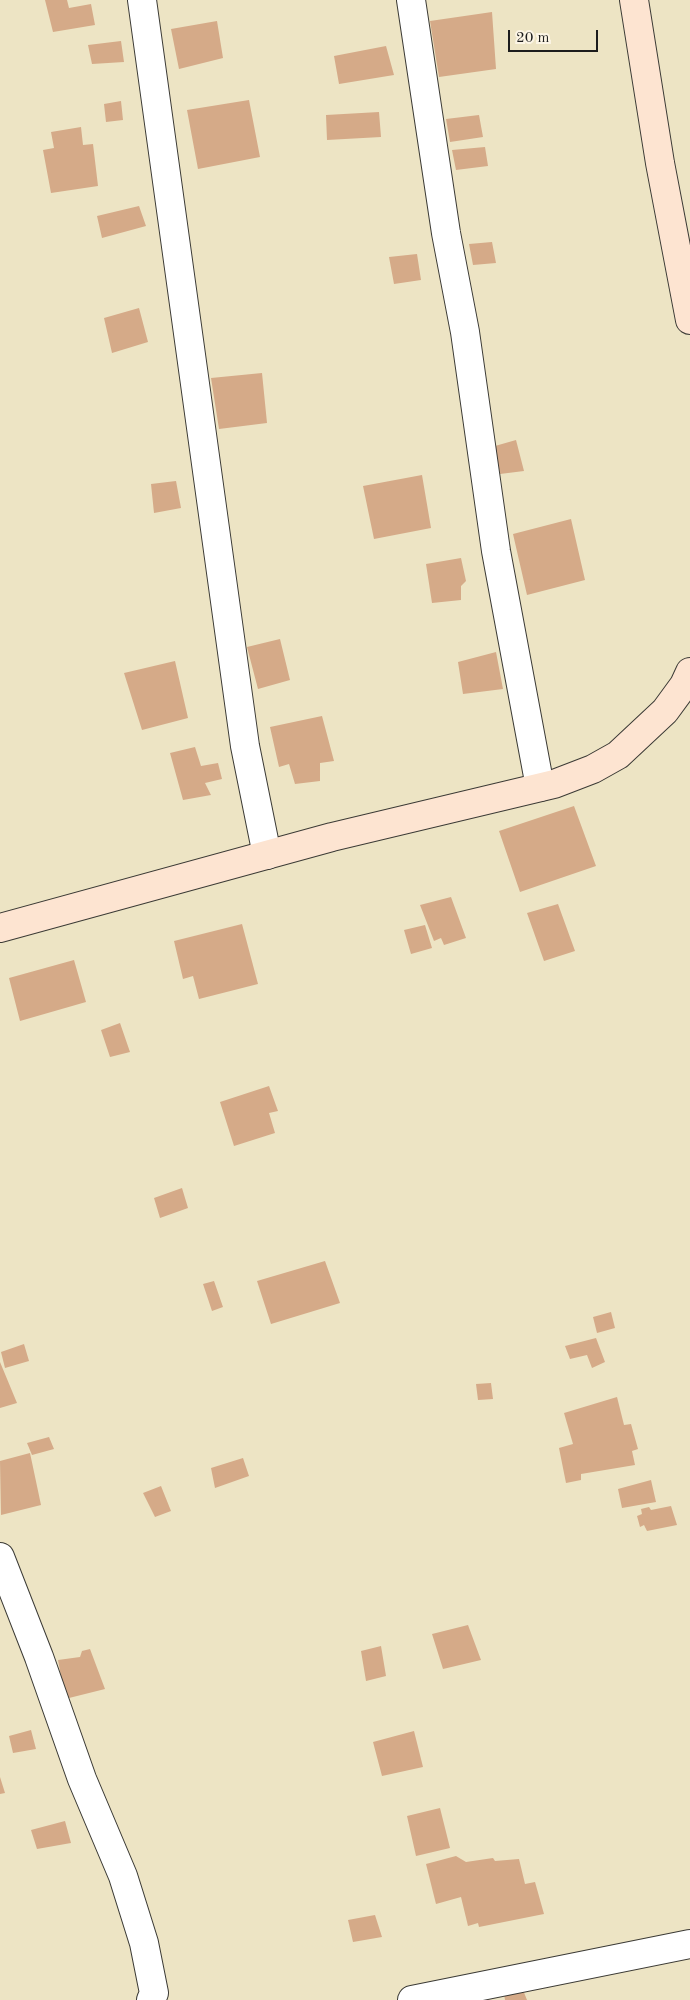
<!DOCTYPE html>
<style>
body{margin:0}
#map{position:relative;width:690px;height:2000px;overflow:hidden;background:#ede4c4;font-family:"Old Standard TT",serif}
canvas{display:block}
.scale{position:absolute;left:508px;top:30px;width:90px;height:22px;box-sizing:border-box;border:2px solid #1c1c1c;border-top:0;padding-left:6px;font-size:15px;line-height:18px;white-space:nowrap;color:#1c1c1c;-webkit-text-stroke:4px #fcf5e5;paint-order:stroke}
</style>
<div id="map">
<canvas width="690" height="2000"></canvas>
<div class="scale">20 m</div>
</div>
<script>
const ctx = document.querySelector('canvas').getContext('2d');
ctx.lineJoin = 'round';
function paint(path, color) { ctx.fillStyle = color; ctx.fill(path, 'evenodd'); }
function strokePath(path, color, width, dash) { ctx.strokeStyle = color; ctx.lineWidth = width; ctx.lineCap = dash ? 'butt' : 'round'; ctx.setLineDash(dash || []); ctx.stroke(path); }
const building = new Path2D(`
 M 45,0 L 67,0 L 69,8 L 91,4 L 95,25 L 53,32 Z
 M 492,12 L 496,69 L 439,77 L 430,21 Z
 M 217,21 L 223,58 L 179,69 L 171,29 Z
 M 121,41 L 124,62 L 92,64 L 88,45 Z
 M 386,46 L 394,75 L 339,84 L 334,56 Z
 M 249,100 L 260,157 L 198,169 L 187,110 Z
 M 121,101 L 123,120 L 106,122 L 104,104 Z
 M 379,112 L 381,137 L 327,140 L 326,115 Z
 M 479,115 L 483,137 L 450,142 L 446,119 Z
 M 81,127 L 83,145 L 93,144 L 98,186 L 51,193 L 43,150 L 54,148 L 51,132 Z
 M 485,147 L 488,166 L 456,170 L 452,150 Z
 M 139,206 L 146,226 L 102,238 L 97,216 Z
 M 492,242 L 496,263 L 473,265 L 469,244 Z
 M 417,254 L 421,280 L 394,284 L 389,257 Z
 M 139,308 L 148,342 L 112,353 L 104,318 Z
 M 262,373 L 267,423 L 219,429 L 211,378 Z
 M 516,440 L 524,471 L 500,474 L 495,446 Z
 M 422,475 L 431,528 L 374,539 L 363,486 Z
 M 176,481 L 181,508 L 154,513 L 151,484 Z
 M 571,519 L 585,580 L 527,595 L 513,534 Z
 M 461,558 L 466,581 L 461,586 L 461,600 L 432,603 L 426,564 Z
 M 280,639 L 290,680 L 258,689 L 247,647 Z
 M 496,652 L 503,689 L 463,694 L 458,662 Z
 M 175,661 L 188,718 L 142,730 L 124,673 Z
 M 322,716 L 334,761 L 320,763 L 320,781 L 295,784 L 289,764 L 279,767 L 270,727 Z
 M 195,747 L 201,766 L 218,763 L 222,779 L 205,783 L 211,795 L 183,800 L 170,753 Z
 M 574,806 L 596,866 L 520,892 L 499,831 Z
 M 451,897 L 466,938 L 444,945 L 441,938 L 434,941 L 420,905 Z
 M 558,904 L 575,951 L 544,961 L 527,913 Z
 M 242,924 L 258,984 L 199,999 L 193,976 L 183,979 L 174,941 Z
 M 425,925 L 432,948 L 411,954 L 404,930 Z
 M 74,960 L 86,1002 L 20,1021 L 9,978 Z
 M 120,1023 L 130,1052 L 110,1057 L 101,1030 Z
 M 269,1086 L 278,1111 L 269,1113 L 275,1133 L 234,1146 L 220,1102 Z
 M 182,1188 L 188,1208 L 160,1218 L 154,1198 Z
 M 325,1261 L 340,1303 L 271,1324 L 257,1281 Z
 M 214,1281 L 223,1307 L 212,1311 L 203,1284 Z
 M 611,1312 L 615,1328 L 597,1333 L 593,1317 Z
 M 596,1338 L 605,1362 L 592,1368 L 587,1355 L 570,1359 L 565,1346 Z
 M 24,1344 L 29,1361 L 5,1368 L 1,1352 Z
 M 0,1362 L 17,1403 L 0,1408 Z
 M 491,1383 L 493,1399 L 478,1400 L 476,1384 Z
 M 617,1397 L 624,1425 L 631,1424 L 638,1449 L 632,1451 L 635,1465 L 581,1474 L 581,1480 L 566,1483 L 559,1448 L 573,1444 L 564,1413 Z
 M 49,1437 L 54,1449 L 32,1455 L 27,1443 Z
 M 30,1453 L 41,1505 L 1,1515 L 0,1461 Z
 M 243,1458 L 249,1476 L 215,1488 L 211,1468 Z
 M 651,1480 L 656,1502 L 622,1508 L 618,1489 Z
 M 161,1486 L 171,1511 L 155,1517 L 143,1493 Z
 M 671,1506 L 677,1525 L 647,1531 L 644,1525 L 640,1527 L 637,1516 L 642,1514 L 641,1509 L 649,1507 L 651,1510 Z
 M 468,1625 L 481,1660 L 443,1669 L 432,1634 Z
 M 381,1646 L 386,1676 L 366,1681 L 361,1651 Z
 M 90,1649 L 105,1689 L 65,1699 L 58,1660 L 80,1657 L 82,1651 Z
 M 31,1730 L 36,1749 L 13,1753 L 9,1736 Z
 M 414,1731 L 423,1767 L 382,1776 L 373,1742 Z
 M 0,1777 L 5,1793 L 0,1794 Z
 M 440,1808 L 450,1848 L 416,1856 L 407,1816 Z
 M 65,1821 L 71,1843 L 37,1849 L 31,1830 Z
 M 456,1856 L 466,1862 L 493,1858 L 495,1861 L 519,1859 L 525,1884 L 535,1882 L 544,1914 L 479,1927 L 478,1923 L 468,1926 L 461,1897 L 436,1904 L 426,1864 Z
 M 375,1915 L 382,1937 L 353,1942 L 348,1920 Z
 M 523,1990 L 527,2000 L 505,2000 L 504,1994 Z`);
const street = new Path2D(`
 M 142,0 L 245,746 L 267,855
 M 411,0 L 446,233 L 465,332 L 496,551 L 540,787
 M 0,1557 L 39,1657 L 82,1779 L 123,1876 L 144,1943 L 154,1993 L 151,2000
 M 412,2000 L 690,1944`);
const secondary = new Path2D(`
 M 634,0 L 660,163 L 690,320
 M 0,928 L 332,837 L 554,784 L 593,769 L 618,755 L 665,711 L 684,685 L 690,672`);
paint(building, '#d5aa88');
strokePath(street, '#3b3a35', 30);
strokePath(secondary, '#3b3a35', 30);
strokePath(street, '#fff', 28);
strokePath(secondary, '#fde4d1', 28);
</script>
